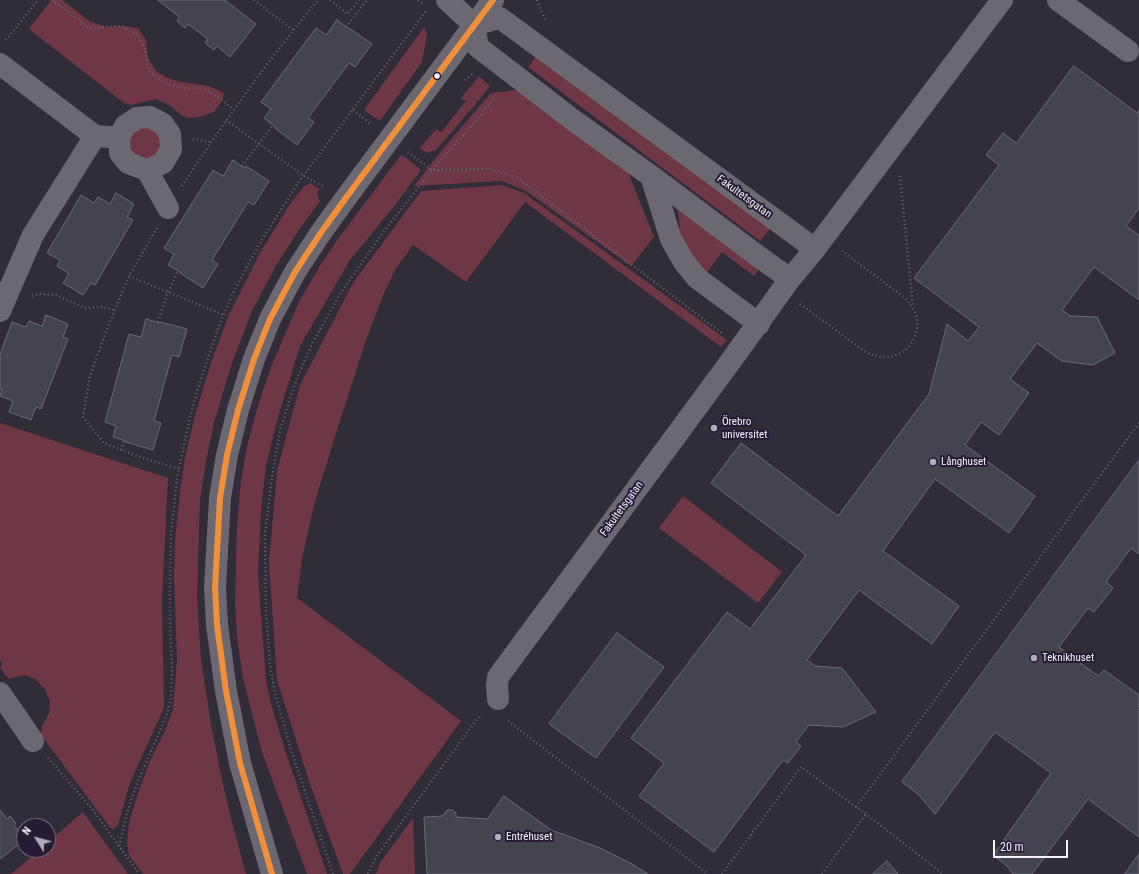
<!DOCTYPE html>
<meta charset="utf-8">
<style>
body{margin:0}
#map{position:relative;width:1139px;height:874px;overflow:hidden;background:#302c38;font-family:"Roboto Condensed",sans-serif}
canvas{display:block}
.north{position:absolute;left:16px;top:818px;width:40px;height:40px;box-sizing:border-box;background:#251c33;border:1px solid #797184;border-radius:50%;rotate:307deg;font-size:11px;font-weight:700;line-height:16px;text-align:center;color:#f6f1fe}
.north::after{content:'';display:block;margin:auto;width:14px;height:18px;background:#b1acb9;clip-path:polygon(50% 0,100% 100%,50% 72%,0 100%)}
.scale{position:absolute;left:993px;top:840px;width:75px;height:18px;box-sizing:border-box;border:2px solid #f6f1fe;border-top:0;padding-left:5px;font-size:12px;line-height:14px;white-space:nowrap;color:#f6f1fe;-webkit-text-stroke:3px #251c33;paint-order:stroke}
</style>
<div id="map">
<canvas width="1139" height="874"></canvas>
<div class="north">N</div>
<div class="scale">20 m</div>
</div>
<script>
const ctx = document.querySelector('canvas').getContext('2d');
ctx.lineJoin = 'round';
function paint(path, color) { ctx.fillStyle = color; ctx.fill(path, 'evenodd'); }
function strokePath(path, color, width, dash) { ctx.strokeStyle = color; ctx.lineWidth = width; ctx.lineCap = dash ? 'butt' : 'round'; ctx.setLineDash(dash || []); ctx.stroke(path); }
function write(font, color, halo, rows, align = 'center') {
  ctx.font = font + ' "Roboto Condensed",sans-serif'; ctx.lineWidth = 4; ctx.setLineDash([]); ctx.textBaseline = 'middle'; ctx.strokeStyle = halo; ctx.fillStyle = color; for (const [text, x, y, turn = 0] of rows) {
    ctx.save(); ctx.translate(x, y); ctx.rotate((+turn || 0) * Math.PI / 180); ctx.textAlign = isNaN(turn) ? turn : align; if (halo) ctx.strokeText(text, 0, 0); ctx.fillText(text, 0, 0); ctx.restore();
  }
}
const green = new Path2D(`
 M 51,0 L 62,0 L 91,22 L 106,27 L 120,26 L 138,28 L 146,40 L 148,58 L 157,72 L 168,78 L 181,82 L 209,86 L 224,93 L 222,101 L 214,112 L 200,117 L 188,118 L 181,115 L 171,106 L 156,99 L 131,105 L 124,103 L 29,29 Z
 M 424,27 L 427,34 L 422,62 L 380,121 L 364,110 Z
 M 537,55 L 770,229 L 760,241 L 528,67 Z
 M 479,76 L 490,86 L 479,100 L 436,150 L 427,153 L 420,148 L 436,129 L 441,132 L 466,101 L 461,98 Z
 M 517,90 L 628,172 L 654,237 L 631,266 L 526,191 L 502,181 L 414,186 L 446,145 L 491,93 Z
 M 141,123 L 164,134 L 159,159 L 133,161 L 125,135 Z
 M 401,155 L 408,159 L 421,170 L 392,209 L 350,260 L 300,346 L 278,417 L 266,465 L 261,510 L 258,575 L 266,680 L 271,704 L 285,750 L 327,874 L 307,874 L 262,752 L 243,678 L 237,637 L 235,602 L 237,524 L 241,481 L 248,442 L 259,402 L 273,362 L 299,302 L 319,267 L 338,239 Z
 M 311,183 L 319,189 L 317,194 L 320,201 L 299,230 L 277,264 L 252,311 L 231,366 L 214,423 L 206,461 L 200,500 L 197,597 L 201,659 L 211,724 L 220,770 L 230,815 L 246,874 L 143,874 L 129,856 L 127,842 L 129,823 L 137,796 L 149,763 L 164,733 L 173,709 L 177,660 L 174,577 L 175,539 L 180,492 L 185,457 L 196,412 L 211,363 L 228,317 L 260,253 L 290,204 L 303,187 Z
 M 502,185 L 524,193 L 727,340 L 721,347 L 525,202 L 466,282 L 413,245 L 395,270 L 382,298 L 365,343 L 333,443 L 314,505 L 302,559 L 297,598 L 461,721 L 350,874 L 343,874 L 310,784 L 277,680 L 269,562 L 277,471 L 300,385 L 353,283 L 421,191 Z
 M 677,201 L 756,261 L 758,271 L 754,276 L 722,252 L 706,274 L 694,264 L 681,238 Z
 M 0,423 L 168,478 L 162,600 L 164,708 L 130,783 L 118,825 L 112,830 L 41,735 L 42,726 L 49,713 L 50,702 L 45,689 L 35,679 L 25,675 L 9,679 L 0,668 L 2,663 L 0,660 Z
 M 683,496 L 782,572 L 758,603 L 659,528 Z
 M 83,812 L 128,874 L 11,874 L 39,850 L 48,850 L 48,842 Z
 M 413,818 L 415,874 L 376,874 L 380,863 Z`);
const building = new Path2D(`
 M 158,0 L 225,0 L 256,24 L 230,57 L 217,46 L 214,50 L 205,43 L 208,39 L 188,24 L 185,28 L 177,21 L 179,17 Z
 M 337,20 L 349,29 L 349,28 L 372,44 L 355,67 L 349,63 L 308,118 L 314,122 L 297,145 L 275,128 L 275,127 L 264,118 L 271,109 L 261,102 L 316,28 L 326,35 Z
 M 1074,66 L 1137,113 L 1139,110 L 1139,208 L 1126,226 L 1139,235 L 1139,300 L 1094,267 L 1062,310 L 1070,316 L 1097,317 L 1115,353 L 1093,365 L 1062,361 L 1037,343 L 1010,379 L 1029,393 L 999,435 L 981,422 L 965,445 L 1035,496 L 1009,533 L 935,479 L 883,551 L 959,606 L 932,644 L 859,590 L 807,660 L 815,666 L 842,668 L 876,712 L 843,727 L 809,725 L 796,742 L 801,746 L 788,763 L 783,760 L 714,852 L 639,796 L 664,763 L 631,738 L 727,612 L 750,629 L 806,555 L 711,483 L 741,443 L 838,516 L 929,394 L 947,324 L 968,341 L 979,327 L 914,278 L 999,165 L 986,155 L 1003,133 L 1016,143 Z
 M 233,160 L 244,168 L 246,166 L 269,181 L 254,205 L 248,202 L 212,260 L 218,264 L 203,288 L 180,273 L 180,272 L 168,265 L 174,254 L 164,248 L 213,170 L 223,176 Z
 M 116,193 L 134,204 L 127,217 L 133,220 L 95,285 L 91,283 L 83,295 L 63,283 L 69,274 L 57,266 L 60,260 L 47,253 L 81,195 L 94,203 L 98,197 L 110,204 Z
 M 46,315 L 68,324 L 63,337 L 68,339 L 41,409 L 36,407 L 31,420 L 9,412 L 13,401 L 0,396 L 2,390 L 0,389 L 0,354 L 12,322 L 26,327 L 29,321 L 42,326 Z
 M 146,319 L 160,323 L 160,322 L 187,329 L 179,357 L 172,355 L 154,421 L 161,423 L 153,450 L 126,442 L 126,441 L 113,437 L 116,426 L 105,422 L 129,334 L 141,337 Z
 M 1139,460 L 1139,554 L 1131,548 L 1106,582 L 1113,588 L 1094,612 L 1088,608 L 1059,647 L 1098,676 L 1104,670 L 1139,695 L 1139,703 L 1138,706 L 1139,707 L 1139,837 L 1088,799 L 1032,874 L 1013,874 L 1007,866 L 993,855 L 1051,773 L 995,732 L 935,814 L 919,795 L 902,782 Z
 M 617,633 L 664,667 L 596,758 L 549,724 Z
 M 504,796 L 551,830 L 565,835 L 600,848 L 632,864 L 648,874 L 427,874 L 424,817 L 443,816 L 446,811 L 449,810 L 452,810 L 456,813 L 456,817 L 487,819 Z
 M 0,810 L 7,819 L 10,816 L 16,823 L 14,825 L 24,838 L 24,840 L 0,859 Z
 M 1139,854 L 1139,874 L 1125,874 Z
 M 887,861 L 898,874 L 873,874 Z`);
const path = new Path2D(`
 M 52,0 L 90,28 L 122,26 L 139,36 L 145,50 L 149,71 L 167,84 L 185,88 L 203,88 L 222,100 L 234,110
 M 254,0 L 293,30
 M 330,0 L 348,14 L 359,0
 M 418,0 L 424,5
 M 537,0 L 546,22
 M 346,27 L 367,0
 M 6,40 L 38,0
 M 465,80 L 471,75 L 474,73
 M 353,110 L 371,124
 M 226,120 L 304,176 L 324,187
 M 193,139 L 211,142
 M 408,152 L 432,170 L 490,169 L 516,177 L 722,333
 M 242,166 L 273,125
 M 900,176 L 913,306
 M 182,186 C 224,122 269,59 318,0
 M 157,228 L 129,276 L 111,319 L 90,375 L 83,417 L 104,443 L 137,456 L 179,469
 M 129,276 L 224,315
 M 32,296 L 39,294 L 56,295 L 85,308 L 101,307 L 114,310
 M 800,304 L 864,351 C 871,354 877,357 885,357 C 905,358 922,336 916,316 C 914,309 910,304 905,298 L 842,251
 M 158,322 L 168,292 L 178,271
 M 121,450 L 124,440
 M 508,721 L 708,874
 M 48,758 L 93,810 L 139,874
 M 856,807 L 1139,423
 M 119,846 L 126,816 L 138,781 L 165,719 L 171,700 L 172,668 L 170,624 L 170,578 L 171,536 L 177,478 L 190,417 L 199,385 L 217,331 L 233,293 L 258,246 L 298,183 L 426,11
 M 333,874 L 292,753 L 276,697 L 270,666 L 266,611 L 265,535 L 271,485 L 280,430 L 297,378 L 313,342 L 340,294 L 382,234 L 432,170 L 474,123 L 499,92
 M 368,874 L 376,857 L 477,719 L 482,715
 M 722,874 L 801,767 L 866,814 L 943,874
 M 822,874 L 866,814`);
const minor = new Path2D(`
 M 447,0 L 474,25
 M 1058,0 L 1128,51
 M 474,25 L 500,18 L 815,249
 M 474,25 L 478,47 L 573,120 L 651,176 L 762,259 L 790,279
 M 0,64 L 95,136 L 110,137
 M 150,117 L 163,124 L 170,134 L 171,149 L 163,163 L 147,170 L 128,163 L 120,153 L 119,138 L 125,126 L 137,118 Z
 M 147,170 L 168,208
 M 651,176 L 671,239 L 684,262 L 697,278 L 759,324
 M 0,311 L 33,235 L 95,136
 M 0,693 L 33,741
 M 498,699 L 497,686 L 498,677 L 725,369 L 790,279 L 815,249 L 1002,0
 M 272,874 L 240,763 L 226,691 L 217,625 L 215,587 L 220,498 L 227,455 L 238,410 L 254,359 L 270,319 L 295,272 L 320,234 L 345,199 L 493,0`);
const bus1 = new Path2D(`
 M 272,874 L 240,763 L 226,691 L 217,625 L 215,587 L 220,498 L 227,455 L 238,410 L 254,359 L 270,319 L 295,272 L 320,234 L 345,199 L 493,0`);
const markers = [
 [437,76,3.5,"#f6f1fe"],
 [714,428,4,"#b1acb9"],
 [933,462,4,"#b1acb9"],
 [1034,658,4,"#b1acb9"],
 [498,837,4,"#b1acb9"]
];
const streetNames = [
 ["Fakultetsgatan",744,197,36],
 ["Fakultetsgatan",622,509,-54]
];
const poiNames = [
 ["Örebro",722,422],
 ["universitet",722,435],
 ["Långhuset",941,462],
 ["Teknikhuset",1042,658],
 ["Entréhuset",506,837]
];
paint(green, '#6f3646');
paint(building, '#43444e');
strokePath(building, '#6a6a74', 1);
strokePath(path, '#68656f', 2.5, [1, 3]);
strokePath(minor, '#6c6872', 22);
strokePath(bus1, '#f19039', 6);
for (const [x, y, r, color] of markers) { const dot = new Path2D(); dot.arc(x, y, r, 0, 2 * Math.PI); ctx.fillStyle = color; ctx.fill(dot); strokePath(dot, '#251c33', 1.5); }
write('11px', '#f6f1fe', '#251c33', streetNames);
write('11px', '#f6f1fe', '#251c33', poiNames, 'left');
</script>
